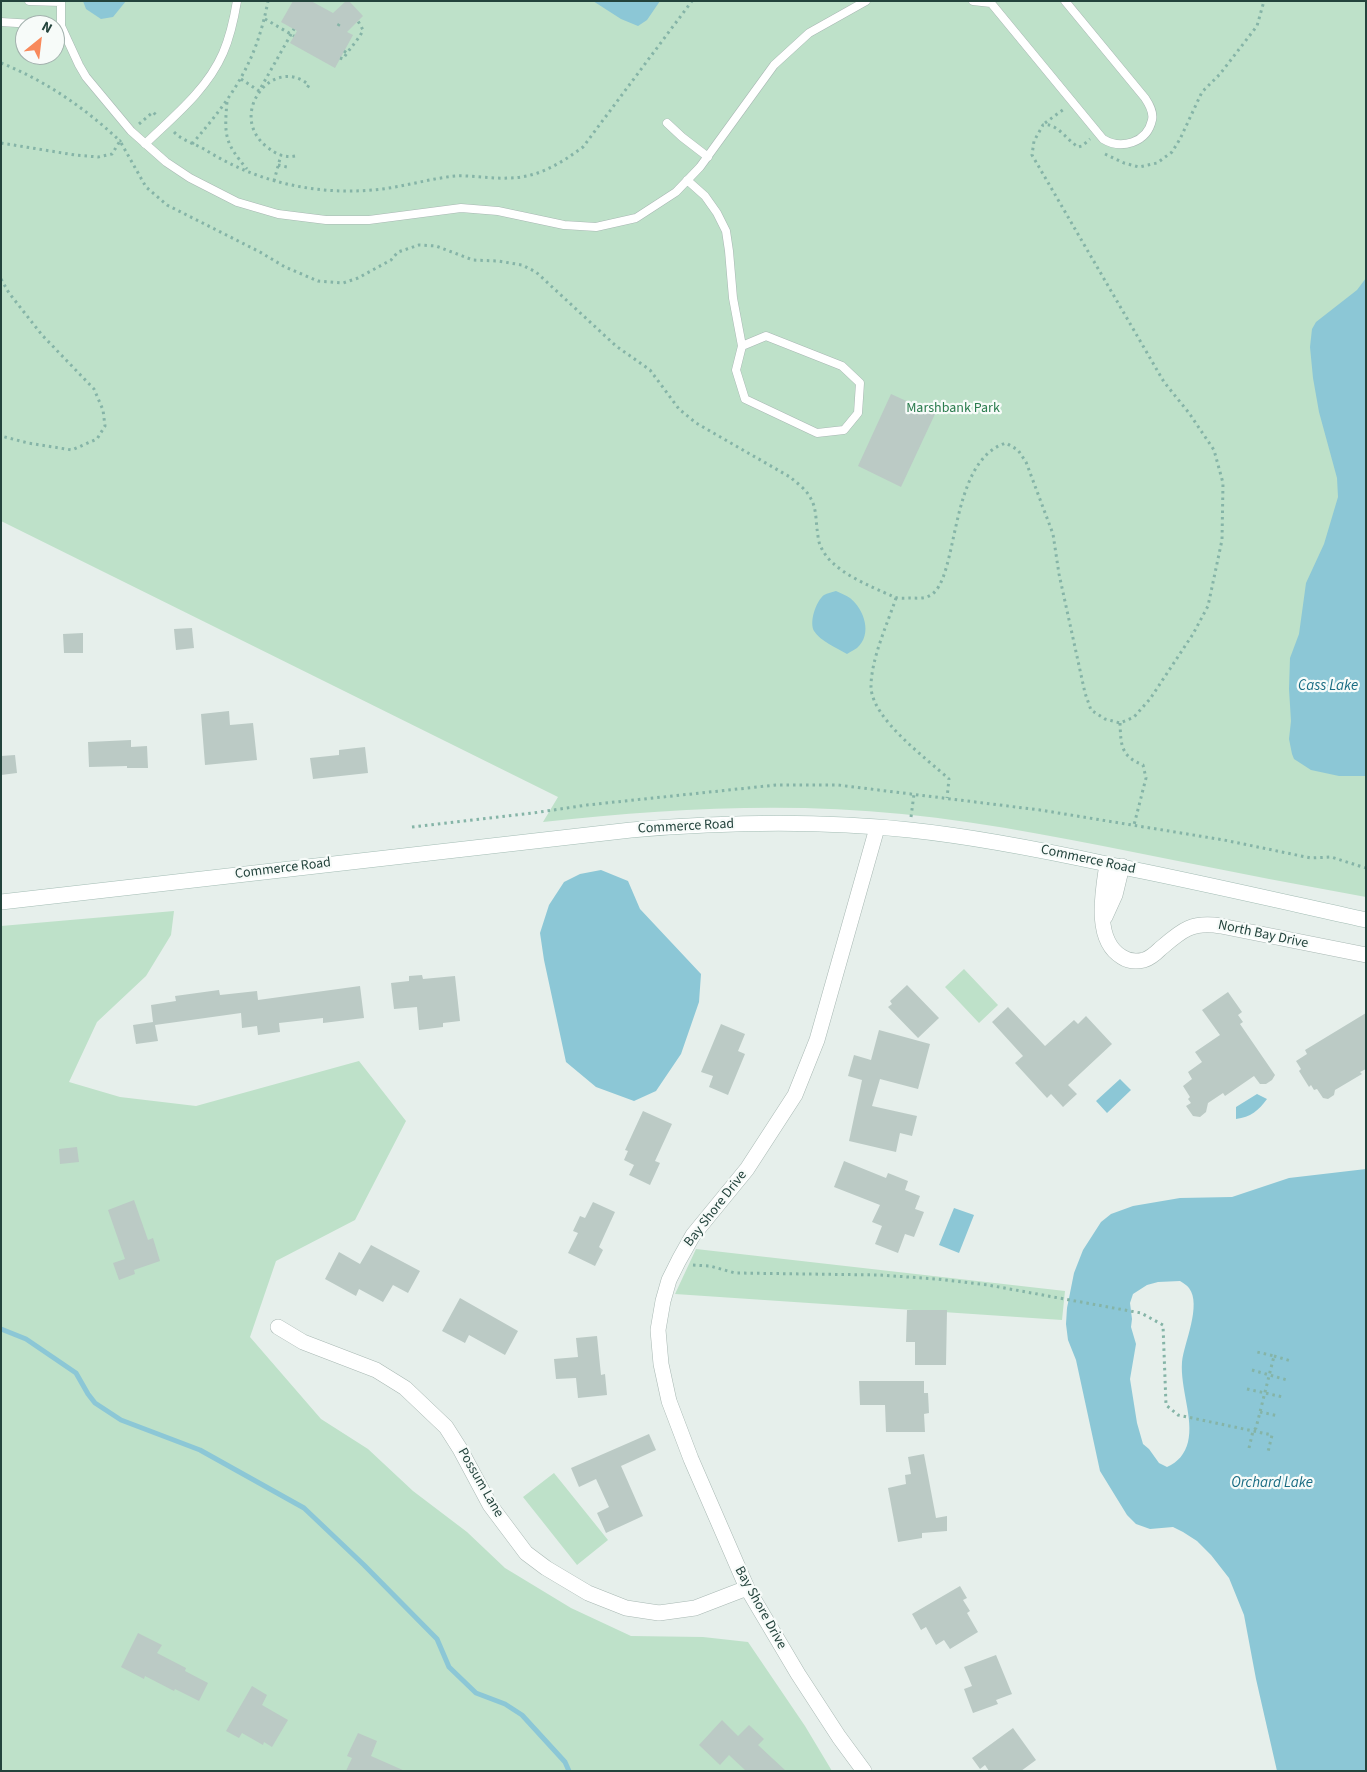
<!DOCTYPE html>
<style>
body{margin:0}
#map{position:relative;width:1367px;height:1772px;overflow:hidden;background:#e6efeb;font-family:"Source Sans 3",sans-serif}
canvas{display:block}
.frame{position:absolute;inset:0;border:2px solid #23433c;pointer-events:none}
.north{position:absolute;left:15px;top:15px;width:50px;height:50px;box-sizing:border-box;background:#f7fbf9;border:1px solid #a2b1ad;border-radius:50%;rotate:29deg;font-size:14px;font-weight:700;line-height:20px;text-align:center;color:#23433c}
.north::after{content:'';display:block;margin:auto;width:18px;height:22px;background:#f8895b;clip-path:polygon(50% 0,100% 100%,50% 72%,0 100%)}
</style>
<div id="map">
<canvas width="1367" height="1772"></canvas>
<div class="frame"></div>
<div class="north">N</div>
</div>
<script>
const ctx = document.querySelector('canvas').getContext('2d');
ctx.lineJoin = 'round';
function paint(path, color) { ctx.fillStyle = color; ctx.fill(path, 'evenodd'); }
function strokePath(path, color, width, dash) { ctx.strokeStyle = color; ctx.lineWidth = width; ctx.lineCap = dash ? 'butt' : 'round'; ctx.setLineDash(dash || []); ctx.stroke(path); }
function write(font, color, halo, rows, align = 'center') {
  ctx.font = font + ' "Source Sans 3",sans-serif'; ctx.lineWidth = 4.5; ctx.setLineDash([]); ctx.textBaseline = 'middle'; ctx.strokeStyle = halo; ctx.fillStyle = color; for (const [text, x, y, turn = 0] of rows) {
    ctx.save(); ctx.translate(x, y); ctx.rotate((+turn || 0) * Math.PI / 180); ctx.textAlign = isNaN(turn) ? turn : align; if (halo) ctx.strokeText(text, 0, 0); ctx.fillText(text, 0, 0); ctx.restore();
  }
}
const green = new Path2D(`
 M 1,1 L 1366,1 L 1366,897 C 1301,885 1237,873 1173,860 C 1083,842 993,823 902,814 C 782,802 663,809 543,822 L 558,797 L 1,521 ZM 25,25 L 55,25 L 55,55 L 25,55 Z
 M 174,911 L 171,935 L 146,976 L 97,1022 L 69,1082 L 120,1097 L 196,1106 L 359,1061 L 406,1121 L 355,1220 L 276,1261 L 250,1337 L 321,1419 L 368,1449 L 413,1491 L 467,1532 L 505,1568 L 571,1608 L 631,1636 L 703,1637 L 748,1642 L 805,1726 L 832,1771 L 1,1771 L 1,926 Z
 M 964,969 L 998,1005 L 979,1023 L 945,987 Z
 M 696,1249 L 1065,1291 L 1062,1320 L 675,1294 Z
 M 554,1473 L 608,1540 L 577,1565 L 523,1497 Z`);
const water = new Path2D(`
 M 83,1 L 126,1 L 113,17 L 101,19 L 86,9 Z
 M 593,1 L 660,1 L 647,20 L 638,26 L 621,19 Z
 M 1366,278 L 1366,776 L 1339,776 L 1311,770 L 1294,759 L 1292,754 L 1289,739 L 1291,721 L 1289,689 L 1290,658 L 1299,634 L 1306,583 L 1324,544 L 1338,497 L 1337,478 L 1319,412 L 1313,378 L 1310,347 L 1312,329 L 1316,322 L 1357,290 Z
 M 836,591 C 840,593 846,595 850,598 C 864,609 873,634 857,648 C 854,650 850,652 847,654 C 837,648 820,641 814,631 C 809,622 816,601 824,595 C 827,593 833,592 836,591 Z
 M 601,870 L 628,881 L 640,909 L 701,974 L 699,1002 L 681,1054 L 656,1091 L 634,1101 L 596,1087 L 566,1062 L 544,960 L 540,933 L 549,905 L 564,882 L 580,874 Z
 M 1120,1079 L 1131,1090 L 1107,1113 L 1096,1101 Z
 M 1257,1094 L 1267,1099 C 1258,1111 1251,1117 1236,1119 L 1236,1107 Z
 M 1366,1169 L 1366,1771 L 1277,1771 L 1256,1679 L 1244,1615 L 1229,1578 L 1211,1555 L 1197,1541 L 1183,1532 L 1173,1527 L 1150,1529 L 1136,1524 L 1127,1515 L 1100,1471 L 1076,1360 L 1068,1340 L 1066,1324 L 1067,1308 L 1074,1273 L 1083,1250 L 1101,1222 L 1111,1214 L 1133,1206 L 1180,1198 L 1232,1197 L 1289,1178 ZM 1180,1281 C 1183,1283 1187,1285 1189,1288 C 1202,1305 1184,1343 1182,1362 C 1180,1388 1194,1419 1188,1442 C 1185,1454 1178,1462 1167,1467 L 1159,1463 L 1149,1449 L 1143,1444 L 1137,1423 L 1130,1379 L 1136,1344 L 1131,1327 L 1132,1319 L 1130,1303 L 1133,1294 L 1147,1285 L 1158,1282 Z
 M 954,1208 L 974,1215 L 959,1253 L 939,1245 Z`);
const stream = new Path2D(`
 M 1,1329 L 26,1339 L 76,1373 L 88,1394 L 95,1403 L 121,1420 L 200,1450 L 304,1508 L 364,1565 L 437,1639 L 449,1667 L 476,1693 L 505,1704 L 522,1715 L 565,1762 L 569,1771`);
const building = new Path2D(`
 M 293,1 L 311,1 L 333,13 L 346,1 L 349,1 L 363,16 L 347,32 L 353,35 L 335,68 L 290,43 L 297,31 L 281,22 Z
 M 891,394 L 935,414 L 901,487 L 858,466 Z
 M 192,628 L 194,648 L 176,650 L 174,629 Z
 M 83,633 L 83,653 L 64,653 L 63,634 Z
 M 229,711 L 230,725 L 253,723 L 257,760 L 205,765 L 201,714 Z
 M 131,740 L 131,747 L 147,746 L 148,768 L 127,768 L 127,766 L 89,767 L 88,742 Z
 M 365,747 L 368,773 L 313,779 L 310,758 L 339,755 L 339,750 Z
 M 15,755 L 17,773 L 1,775 L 1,756 Z
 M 422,975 L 423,979 L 455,976 L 460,1021 L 443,1023 L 443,1027 L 419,1030 L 417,1007 L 394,1009 L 391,983 L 409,981 L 409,976 Z
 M 907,985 L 939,1018 L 918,1038 L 888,1007 L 892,1004 L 890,1001 Z
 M 360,986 L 364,1018 L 323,1023 L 323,1018 L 279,1023 L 280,1032 L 258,1035 L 257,1026 L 242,1028 L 241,1013 L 155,1025 L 158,1041 L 136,1044 L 133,1025 L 153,1022 L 151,1005 L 176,1001 L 175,996 L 219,990 L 220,995 L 257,991 L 258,1000 Z
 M 1228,992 L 1242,1012 L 1238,1015 L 1243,1022 L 1240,1024 L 1275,1075 L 1272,1080 L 1266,1084 L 1260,1084 L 1254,1076 L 1225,1096 L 1223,1093 L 1208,1103 L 1206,1112 L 1200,1117 L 1193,1116 L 1186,1106 L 1191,1103 L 1188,1099 L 1190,1097 L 1183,1086 L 1192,1079 L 1188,1072 L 1202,1062 L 1195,1052 L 1220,1035 L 1202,1010 Z
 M 1008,1007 L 1045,1046 L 1074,1020 L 1078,1024 L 1086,1016 L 1112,1044 L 1068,1085 L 1077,1094 L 1063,1107 L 1051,1094 L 1047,1098 L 1015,1063 L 1023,1056 L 992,1022 Z
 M 1366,1013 L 1366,1069 L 1360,1072 L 1362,1074 L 1335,1090 L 1334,1095 L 1328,1099 L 1323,1098 L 1317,1089 L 1314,1090 L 1311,1085 L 1309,1087 L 1299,1071 L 1301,1069 L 1296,1061 L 1307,1054 L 1305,1050 Z
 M 721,1024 L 745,1034 L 738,1051 L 745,1054 L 728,1095 L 709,1087 L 713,1076 L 701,1072 Z
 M 879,1030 L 930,1044 L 918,1089 L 880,1079 L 872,1106 L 917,1116 L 912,1136 L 900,1133 L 896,1152 L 849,1141 L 862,1080 L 848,1076 L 854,1055 L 871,1060 Z
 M 643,1111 L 672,1124 L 655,1161 L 660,1163 L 650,1185 L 629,1175 L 634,1165 L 624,1160 L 628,1151 L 625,1150 Z
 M 77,1147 L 79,1162 L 60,1164 L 59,1149 Z
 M 844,1161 L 886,1178 L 888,1173 L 908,1181 L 905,1190 L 920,1196 L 915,1209 L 924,1212 L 914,1237 L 905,1234 L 898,1253 L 875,1244 L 882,1226 L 872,1222 L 880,1205 L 834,1187 Z
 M 134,1200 L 148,1240 L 153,1238 L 160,1261 L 134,1270 L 135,1274 L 119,1280 L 113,1263 L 125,1259 L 108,1210 Z
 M 593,1202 L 615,1212 L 599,1247 L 603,1250 L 595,1266 L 568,1253 L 578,1233 L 573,1231 L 580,1216 L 585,1218 Z
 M 371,1245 L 420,1271 L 408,1293 L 393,1285 L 383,1302 L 359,1289 L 356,1296 L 325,1279 L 339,1252 L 360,1264 Z
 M 460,1298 L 518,1331 L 505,1355 L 469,1335 L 465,1343 L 442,1331 Z
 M 907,1310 L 947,1310 L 946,1365 L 915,1365 L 915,1342 L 906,1342 Z
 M 597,1336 L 601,1375 L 605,1374 L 607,1395 L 578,1398 L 576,1378 L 556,1379 L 554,1359 L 578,1357 L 576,1338 Z
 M 859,1381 L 924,1381 L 924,1393 L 928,1393 L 929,1413 L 924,1414 L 925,1432 L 886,1432 L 885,1405 L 860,1405 Z
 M 649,1434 L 656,1450 L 621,1466 L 643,1516 L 606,1533 L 597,1513 L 609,1507 L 596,1479 L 579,1487 L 571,1468 Z
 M 924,1454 L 936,1518 L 947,1516 L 947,1531 L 922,1533 L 922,1538 L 898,1542 L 888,1488 L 906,1484 L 905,1475 L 911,1474 L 908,1457 Z
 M 960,1586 L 967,1598 L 963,1600 L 970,1611 L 967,1613 L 978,1632 L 950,1649 L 944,1640 L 936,1645 L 926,1627 L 921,1630 L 912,1614 Z
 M 138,1633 L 162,1645 L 157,1653 L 186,1668 L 185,1671 L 208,1683 L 199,1701 L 175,1689 L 174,1691 L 145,1676 L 144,1679 L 121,1667 Z
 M 996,1655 L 1012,1694 L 996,1700 L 998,1704 L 973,1713 L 964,1689 L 972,1686 L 964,1667 Z
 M 252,1686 L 267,1695 L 262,1705 L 288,1720 L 272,1747 L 264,1742 L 263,1745 L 242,1733 L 239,1738 L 226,1731 Z
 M 722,1720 L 738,1736 L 749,1725 L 764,1739 L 758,1745 L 786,1771 L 746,1771 L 729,1755 L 720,1765 L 699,1745 Z
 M 1013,1728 L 1036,1760 L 1021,1771 L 989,1771 L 985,1765 L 980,1769 L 972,1758 Z
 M 358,1733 L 377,1741 L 371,1756 L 405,1771 L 346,1771 L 352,1758 L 347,1756 Z`);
const path = new Path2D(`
 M 265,19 L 294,36
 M 338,26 L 341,21
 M 344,51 L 347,53 L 360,36 L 363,30 L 358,21
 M 340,58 L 343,59 L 347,53
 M 1,63 C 46,81 85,108 120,141 L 121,140
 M 241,79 L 259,91 L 294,29
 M 227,102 C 224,136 225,143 247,169
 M 1045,123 L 1064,109
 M 139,124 L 153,112 L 158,117
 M 174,132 C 184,142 197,144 209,152 C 258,182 315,195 372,190 C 400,188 427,179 455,176 C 472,175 490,179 508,178 C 537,178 560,164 583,147 L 692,1
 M 1,143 L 75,155 L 98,157 L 112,154 L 120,141 L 146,187 L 167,205 L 260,252 L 285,267 L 318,281 L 343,283 L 358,278 L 391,260 L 398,252 L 419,245 L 436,246 L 473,260 L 498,261 L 522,265 L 536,272 L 616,346 L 650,370 L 679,409 L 696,423 L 790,477 C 797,483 807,490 811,499 C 816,507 816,520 817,529 C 818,534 818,542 821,547 C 831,571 870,586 892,596 C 897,599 904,598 910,598 C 916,598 923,599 929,596 C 960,583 947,461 1006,443 L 1018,450 L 1026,462 L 1053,534 L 1059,574 L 1085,693 L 1091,710 L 1105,719 L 1120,723 L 1134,717 L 1150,699 L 1193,634 L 1208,606 L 1222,540 L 1223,483 L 1214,450 L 1189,413 L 1164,382 L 1032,155 L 1034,141 L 1043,125 C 1056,122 1067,140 1078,147 L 1082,146 L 1090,139
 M 192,144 C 232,97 256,64 268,1
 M 1105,154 L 1124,163 L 1139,167 L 1157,163 L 1172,152 L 1180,139 L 1202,92 L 1220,74 L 1257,26 L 1264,1
 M 295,156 C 284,158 276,154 267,147 C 226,115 273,54 309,85 L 306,90
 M 278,165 L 287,167
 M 274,181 L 281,155
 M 1,279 L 9,293 L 42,335 L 94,389 L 103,410 L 105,426 L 97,439 L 72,450 L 28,443 L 1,436
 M 896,598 C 887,625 871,659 871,687 C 872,719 926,758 949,779 L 947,798
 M 1120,723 C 1121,744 1120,756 1143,765 L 1146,778 L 1134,825
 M 911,817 L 914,794
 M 412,827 L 533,813 L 587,805 L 776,785 L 838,785 L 1040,810 L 1224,840 L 1311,858 L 1331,857 L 1366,868
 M 693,1265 L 710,1266 L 735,1273 L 880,1275 L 936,1279 L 988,1285 L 1141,1313 L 1163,1325 L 1166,1405 L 1178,1415 L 1272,1435 L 1268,1452
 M 1274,1356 L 1291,1361
 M 1252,1370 L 1287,1380
 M 1247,1389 L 1283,1397
 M 1260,1412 L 1279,1416
 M 1249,1448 L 1253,1431 L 1256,1428 L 1274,1356 L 1257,1352`);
const service = new Path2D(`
 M 29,1 L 61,2
 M 61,1 L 61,26 L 79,65 L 86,77 L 131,131 L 166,162 L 190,178 L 237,202 L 278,214 L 326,220 L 369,220 L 461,208 L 498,211 L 564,225 L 596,227 L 636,218 L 676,192 L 700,167 L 774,65 L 809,33 L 866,1
 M 973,1 L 991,3 L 1103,139 C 1121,150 1147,143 1152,120 C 1154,112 1149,104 1145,98 L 1065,1
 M 1,22 L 50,25
 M 667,123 L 682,137 L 708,157
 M 145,144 C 173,117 207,90 223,53 C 230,37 234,19 237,1
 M 687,180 L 705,196 L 717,213 L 726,231 L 729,251 L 733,298 L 742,346 L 736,370 L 745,399 L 817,433 L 844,430 L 858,413 L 860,383 L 842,366 L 766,336 L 742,346`);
const minor = new Path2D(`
 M 1107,864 C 1103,891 1093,940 1122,957 C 1128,961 1136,962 1144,960 C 1150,958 1155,954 1160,949 C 1181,931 1191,921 1221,926 L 1366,955
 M 1105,917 L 1115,895 L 1122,866
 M 278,1327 L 303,1342 L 376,1370 L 405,1388 L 446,1427 L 460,1449 L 490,1505 L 526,1553 L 546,1568 L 588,1593 L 626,1608 L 659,1613 L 695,1608 L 747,1588
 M 864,1771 L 839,1737 L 798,1674 L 747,1588 L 691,1459 L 669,1401 L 661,1364 L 658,1330 L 663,1301 L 669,1280 L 679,1260 L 693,1235 L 747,1169 L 795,1095 L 817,1040 L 877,828`);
const secondary = new Path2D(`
 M 1,902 L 631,830 C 724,822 818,820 910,830 C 977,837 1042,850 1107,864 C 1194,881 1280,901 1366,920`);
const parkNames = [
 ["Marshbank Park",953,409]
];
const streetNames = [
 ["Commerce Road",686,827,-3],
 ["Commerce Road",1088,860,12],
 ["Commerce Road",283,869,-7],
 ["North Bay Drive",1263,935,12],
 ["Bay Shore Drive",716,1209,-52],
 ["Possum Lane",480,1483,60],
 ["Bay Shore Drive",760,1608,61]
];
const waterNames = [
 ["Cass Lake",1328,687],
 ["Orchard Lake",1272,1484]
];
paint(green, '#bee1c9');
paint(water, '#8cc7d6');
strokePath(stream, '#8cc7d6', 5);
paint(building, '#bbcac5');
strokePath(service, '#a8b8b3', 9);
strokePath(minor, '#a8b8b3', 16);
strokePath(secondary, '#a3bcb4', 16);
strokePath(path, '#85b4a7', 3, [2.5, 4]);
strokePath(service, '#fff', 8);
strokePath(minor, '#fff', 15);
strokePath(secondary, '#fff', 15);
write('14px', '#2b7c4e', '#f7fbf9', parkNames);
write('14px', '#23433c', '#f7fbf9', streetNames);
write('italic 15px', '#196c83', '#f7fbf9', waterNames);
</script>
